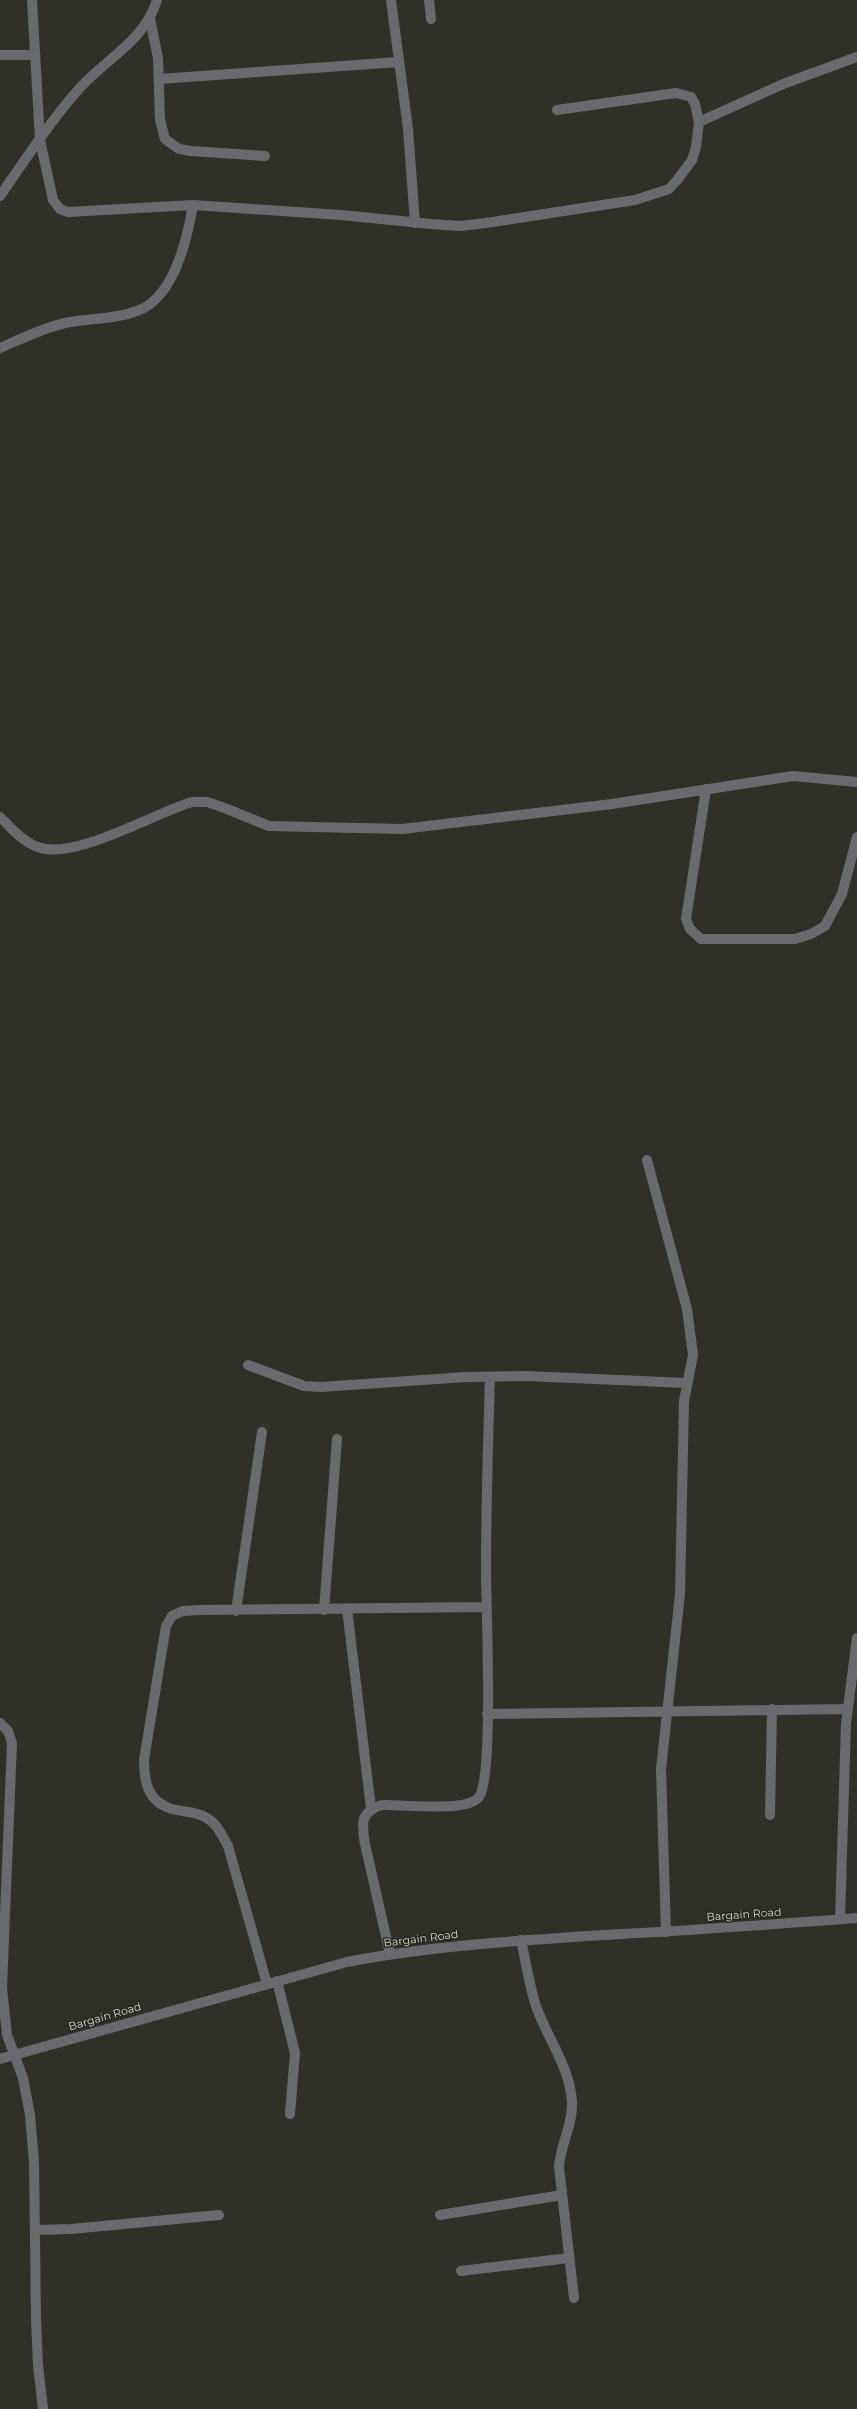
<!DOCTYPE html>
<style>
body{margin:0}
canvas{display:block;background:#313026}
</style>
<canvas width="857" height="2409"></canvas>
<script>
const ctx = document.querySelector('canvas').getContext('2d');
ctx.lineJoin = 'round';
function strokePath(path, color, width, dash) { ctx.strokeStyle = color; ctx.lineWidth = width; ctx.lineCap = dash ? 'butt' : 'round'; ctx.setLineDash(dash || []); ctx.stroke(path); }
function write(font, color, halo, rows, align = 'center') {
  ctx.font = font + ' Montserrat,sans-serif'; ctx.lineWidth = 3; ctx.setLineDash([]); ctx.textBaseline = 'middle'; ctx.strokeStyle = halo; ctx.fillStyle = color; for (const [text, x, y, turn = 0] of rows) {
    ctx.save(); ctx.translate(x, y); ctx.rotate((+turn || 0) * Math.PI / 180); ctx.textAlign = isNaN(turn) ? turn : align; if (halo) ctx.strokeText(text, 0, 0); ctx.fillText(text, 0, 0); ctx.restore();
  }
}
const minor = new Path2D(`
 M 32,0 L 40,140 L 53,200 L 60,209 L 68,212 L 193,205 L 341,215 L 431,224 L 460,226 L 486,223 L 635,200 L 669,189 L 678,179 L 692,160 L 696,147 L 699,122 L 783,84 L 857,57
 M 391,0 L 408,129 L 415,223
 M 429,0 L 431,19
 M 150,19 L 158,58 L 160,120 L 165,139 L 179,149 L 191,151 L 265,156
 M 0,55 L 34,55
 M 159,79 L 399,62
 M 557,110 L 676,93 L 691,97 L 695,104 L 699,122
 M 0,196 C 25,160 49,123 78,90 C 105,59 144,42 157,0
 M 0,348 C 21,339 43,328 65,323 C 89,318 114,320 137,311 C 174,298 187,240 193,205
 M 706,789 L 686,919 L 690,929 L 701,939 L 795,939 L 811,934 L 825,926 L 842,894 L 857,837
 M 0,817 C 11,828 23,842 38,847 C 74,861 154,813 192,802 L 207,802 L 222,807 L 269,826 L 402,829 L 612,804 L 793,776 L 857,782
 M 647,1160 L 687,1309 L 693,1355 L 684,1401 L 680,1594 L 661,1769 L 666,1932
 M 248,1365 L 304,1386 L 321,1387 L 466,1377 L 527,1376 L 686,1383
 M 347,1609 L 371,1808
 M 324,1610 L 337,1439
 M 236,1611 L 262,1432
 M 487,1714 L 847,1709
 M 0,1723 L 8,1731 L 12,1743 L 2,1988 L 7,2035 L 23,2078 L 30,2115 L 34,2162 L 36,2319 L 38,2365 L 43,2409
 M 770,1815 L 772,1709
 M 840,1919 L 846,1723 L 857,1638
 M 521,1940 C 526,1962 529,1985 536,2006 C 547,2038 570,2067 572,2102 C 573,2126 560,2145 559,2167 L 574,2298
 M 390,1954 L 365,1844 C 362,1825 359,1812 382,1805 C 402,1804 467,1813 479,1797 C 494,1777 486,1606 486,1571 C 486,1506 488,1441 490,1377
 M 277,1981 L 295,2053 L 290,2114
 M 267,1984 L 228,1846 C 222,1835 217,1823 205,1817 C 195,1811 183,1812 172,1809 C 148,1802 144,1782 144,1760 L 166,1626 L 172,1616 L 183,1611 L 200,1610 L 486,1607
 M 0,2059 L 347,1962 C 437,1945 529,1940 621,1934 C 700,1930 778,1924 857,1918
 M 440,2215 L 562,2195
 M 35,2230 L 71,2229 L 219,2215
 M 461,2271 L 569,2258`);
const streetNames = [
 ["Bargain Road",744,1915,-4],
 ["Bargain Road",421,1939,-7],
 ["Bargain Road",105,2017,-16]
];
strokePath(minor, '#696a6f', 10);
write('11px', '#dcdbd5', '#27261d', streetNames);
</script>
